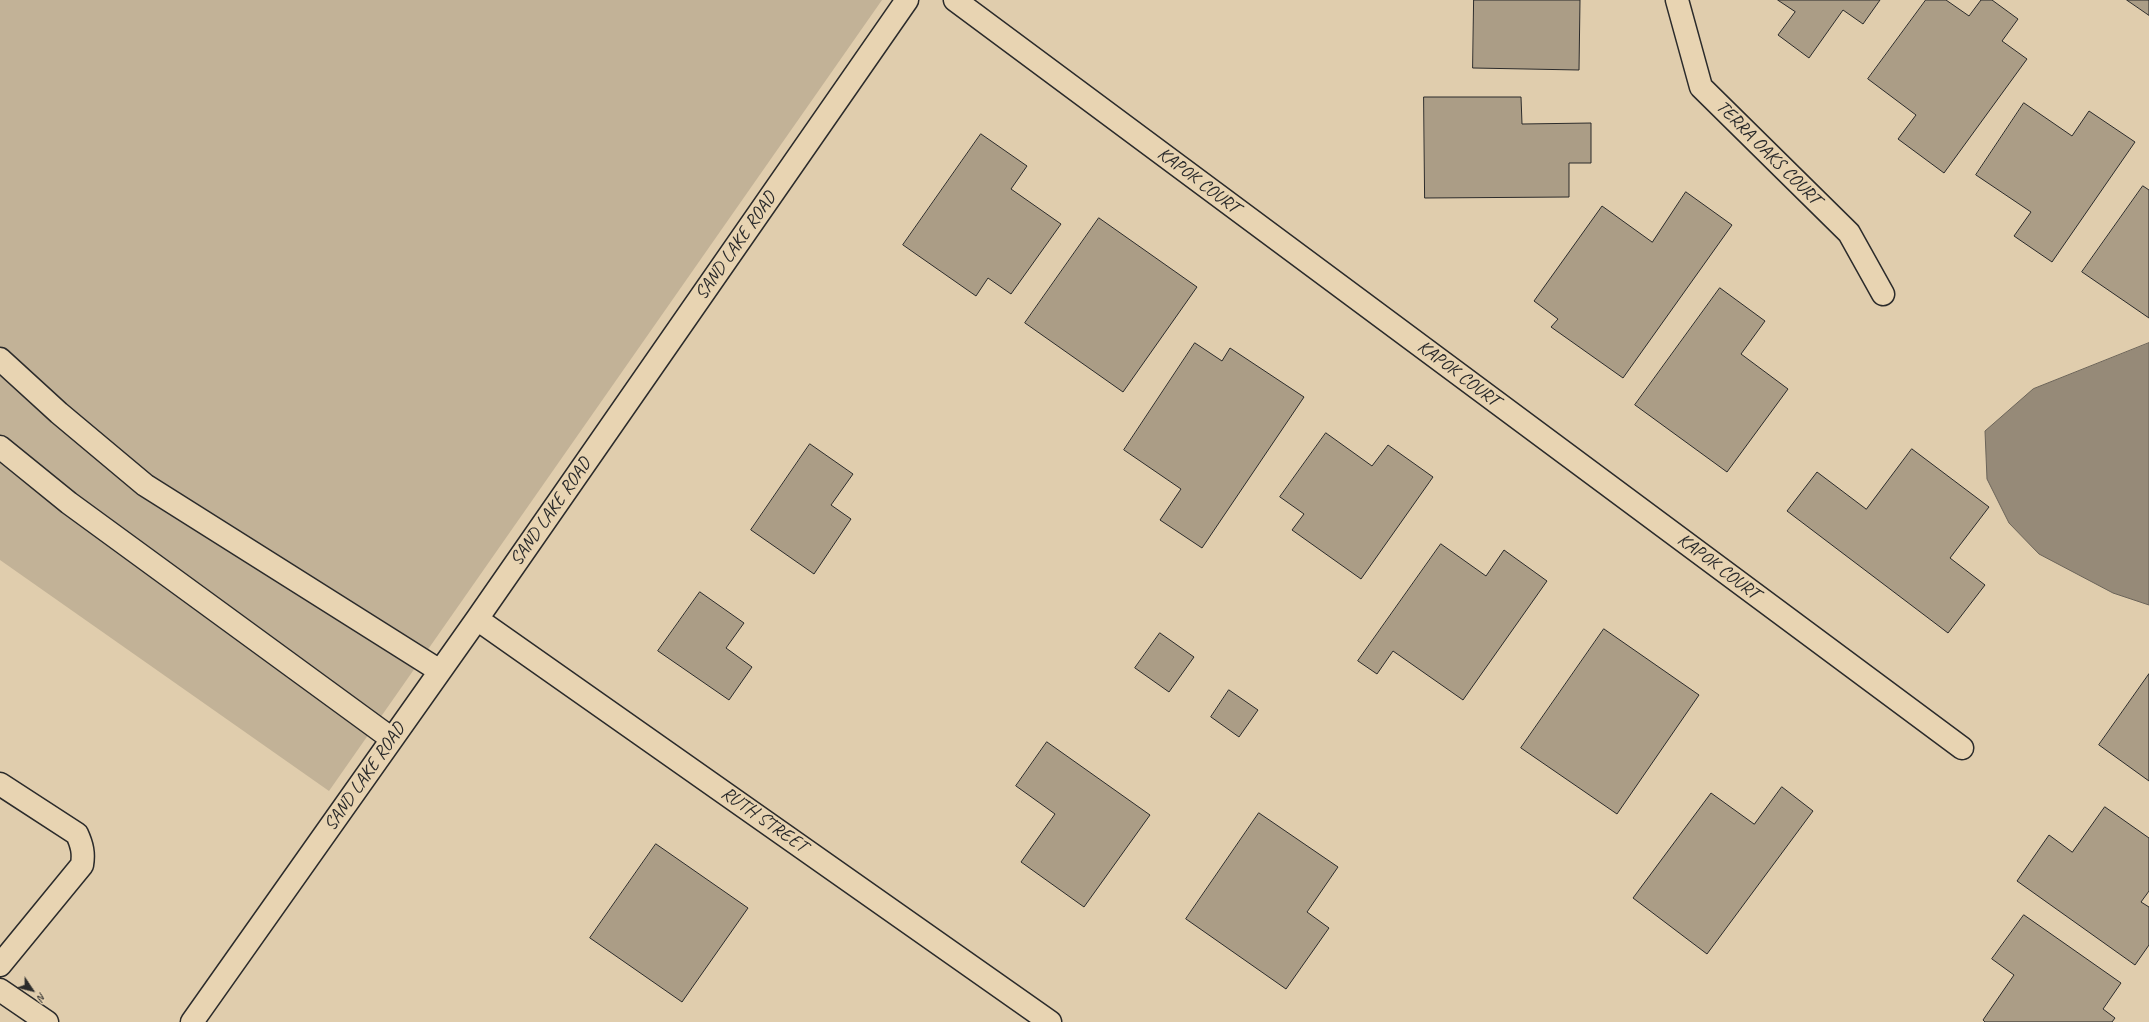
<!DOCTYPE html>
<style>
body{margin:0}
#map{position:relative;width:2149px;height:1022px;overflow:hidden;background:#e0cdad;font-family:Caveat,sans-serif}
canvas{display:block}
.north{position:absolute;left:12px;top:970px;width:40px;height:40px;-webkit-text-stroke:3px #e8d4b2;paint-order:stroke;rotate:125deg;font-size:11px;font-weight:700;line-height:16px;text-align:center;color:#2b2b2b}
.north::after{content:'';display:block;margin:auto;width:14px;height:18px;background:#2b2b2b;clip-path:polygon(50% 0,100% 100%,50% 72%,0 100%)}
</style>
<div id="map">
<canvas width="2149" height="1022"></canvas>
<div class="north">N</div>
</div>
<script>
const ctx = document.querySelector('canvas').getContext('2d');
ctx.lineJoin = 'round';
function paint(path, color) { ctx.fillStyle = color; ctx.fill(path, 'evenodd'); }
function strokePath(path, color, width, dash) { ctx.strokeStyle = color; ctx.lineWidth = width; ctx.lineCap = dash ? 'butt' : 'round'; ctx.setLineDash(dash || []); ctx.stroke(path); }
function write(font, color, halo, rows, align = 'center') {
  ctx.font = font + ' Caveat,sans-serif'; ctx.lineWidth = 3; ctx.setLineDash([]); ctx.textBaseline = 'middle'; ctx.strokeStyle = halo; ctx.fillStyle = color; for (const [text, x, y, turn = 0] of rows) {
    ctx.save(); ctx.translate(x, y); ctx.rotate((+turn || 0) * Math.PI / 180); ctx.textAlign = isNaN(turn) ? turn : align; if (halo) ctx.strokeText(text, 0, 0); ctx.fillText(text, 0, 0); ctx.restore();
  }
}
const green = new Path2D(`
 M 0,0 L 882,0 L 329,791 L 0,560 Z`);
const water = new Path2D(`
 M 2149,343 L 2149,605 L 2113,593 L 2039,554 L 2009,523 L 1987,479 L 1985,431 L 2033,389 Z`);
const building = new Path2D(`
 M 1474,0 L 1580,0 L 1579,70 L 1473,68 Z
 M 1778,0 L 1880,0 L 1863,24 L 1843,10 L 1809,58 L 1778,35 L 1795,12 Z
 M 1926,0 L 1946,0 L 1969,16 L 1981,0 L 1992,0 L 2018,19 L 2002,41 L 2027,59 L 1944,173 L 1898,139 L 1916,115 L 1868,79 Z
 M 2127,0 L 2149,0 L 2149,15 Z
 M 1424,97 L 1521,97 L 1522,124 L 1591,123 L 1591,163 L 1569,163 L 1569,197 L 1425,198 Z
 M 2024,103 L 2072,136 L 2089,111 L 2135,142 L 2052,262 L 2014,236 L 2031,212 L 1976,175 Z
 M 981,134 L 1027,166 L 1011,189 L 1061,224 L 1011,294 L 988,278 L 976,296 L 903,245 Z
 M 2143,186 L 2149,190 L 2149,318 L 2082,272 Z
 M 1686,192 L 1732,225 L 1623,378 L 1551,327 L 1558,319 L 1534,301 L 1602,206 L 1652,242 Z
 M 1099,218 L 1197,287 L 1123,392 L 1025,323 Z
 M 1720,288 L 1765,321 L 1741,354 L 1788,389 L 1727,472 L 1635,405 Z
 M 1195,343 L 1222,361 L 1230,348 L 1304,397 L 1202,548 L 1160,520 L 1181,489 L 1124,450 Z
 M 1326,433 L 1372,466 L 1388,445 L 1433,477 L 1361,579 L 1292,530 L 1304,514 L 1280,497 Z
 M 810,444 L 853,474 L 831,505 L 851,519 L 814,574 L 751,530 Z
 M 1912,449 L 1989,507 L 1950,558 L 1985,585 L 1948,633 L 1787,511 L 1817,472 L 1866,509 Z
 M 1441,544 L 1486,576 L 1504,550 L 1547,581 L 1463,700 L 1393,651 L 1377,674 L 1358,661 Z
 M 700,592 L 744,623 L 726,648 L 752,667 L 729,700 L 658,651 Z
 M 1604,629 L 1699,695 L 1617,814 L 1521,748 Z
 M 1160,633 L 1194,657 L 1169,692 L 1135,668 Z
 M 2149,674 L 2149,781 L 2099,745 Z
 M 1229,690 L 1258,710 L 1239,737 L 1211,717 Z
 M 1047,742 L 1150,815 L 1084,907 L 1021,862 L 1055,814 L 1016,786 Z
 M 1782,787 L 1813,811 L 1707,954 L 1633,898 L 1711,793 L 1754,824 Z
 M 2105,807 L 2149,838 L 2149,891 L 2141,902 L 2149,907 L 2149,945 L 2135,965 L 2017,881 L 2049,835 L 2072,852 Z
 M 1259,813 L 1338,867 L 1307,912 L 1329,928 L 1286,989 L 1186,919 Z
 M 656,844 L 748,908 L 682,1002 L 590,938 Z
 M 2024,915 L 2121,983 L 2103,1009 L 2115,1018 L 2112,1022 L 1985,1022 L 1983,1020 L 2014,975 L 1992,959 Z`);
const minor = new Path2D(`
 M 955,0 L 1962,748
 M 1677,0 L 1701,87 L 1849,233 L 1883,294
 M 0,359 L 59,413 L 145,485 L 440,671
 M 0,447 L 69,503 L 392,739
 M 477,619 L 1050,1022
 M 0,784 L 77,834 C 82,845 84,853 82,865 L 0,965
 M 0,990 L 47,1022
 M 192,1022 L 477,619 L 907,0`);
const streetNames = [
 ["TERRA OAKS COURT",1768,153,45],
 ["KAPOK COURT",1198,181,37],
 ["SAND LAKE ROAD",736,246,-55],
 ["KAPOK COURT",1458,374,37],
 ["SAND LAKE ROAD",551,512,-55],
 ["KAPOK COURT",1718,567,37],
 ["SAND LAKE ROAD",365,777,-55],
 ["RUTH STREET",764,820,35]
];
paint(green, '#c2b297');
paint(water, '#968a78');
strokePath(water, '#6b6459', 1);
paint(building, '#ab9d86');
strokePath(building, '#2b2b2b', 1);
strokePath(minor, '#2b2b2b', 25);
strokePath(minor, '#e8d4b2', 22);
write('19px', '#2b2b2b', '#e8d4b2', streetNames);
</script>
